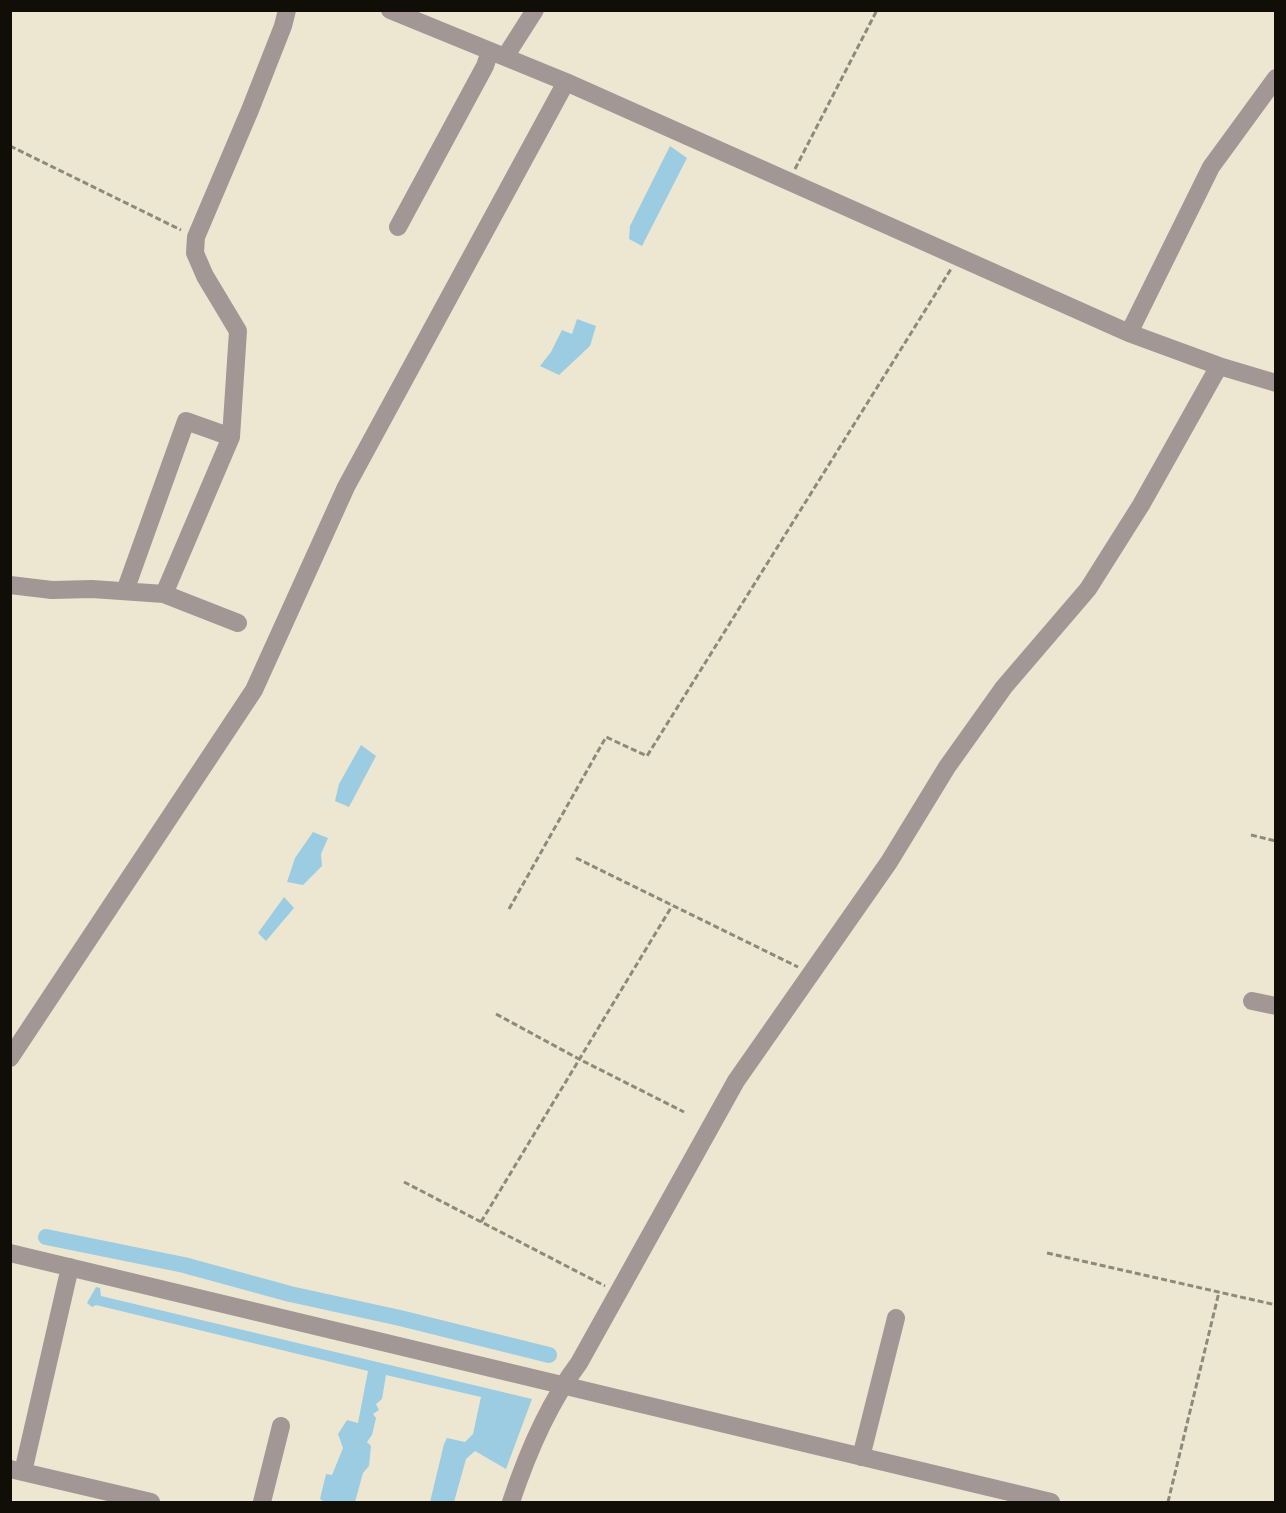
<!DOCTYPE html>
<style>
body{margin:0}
#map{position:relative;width:1286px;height:1513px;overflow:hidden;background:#ede7d1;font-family:"Open Sans",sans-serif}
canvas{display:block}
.frame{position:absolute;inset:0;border:12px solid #110e07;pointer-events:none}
</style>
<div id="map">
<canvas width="1286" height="1513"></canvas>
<div class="frame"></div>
</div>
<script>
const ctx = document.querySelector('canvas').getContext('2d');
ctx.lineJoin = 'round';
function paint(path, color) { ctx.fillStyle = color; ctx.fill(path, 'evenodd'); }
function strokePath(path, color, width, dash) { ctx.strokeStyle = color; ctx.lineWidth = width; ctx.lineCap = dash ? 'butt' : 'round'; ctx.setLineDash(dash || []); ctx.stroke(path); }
const water = new Path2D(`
 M 670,146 L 687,158 L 642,246 L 629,239 L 630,226 Z
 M 577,319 L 596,326 L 590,346 L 559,375 L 540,366 L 551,352 L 562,330 L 572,334 Z
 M 361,745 L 376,756 L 349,807 L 335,801 L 339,784 Z
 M 313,832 L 328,838 L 321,854 L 322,866 L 303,885 L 287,882 L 295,858 Z
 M 284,897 L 294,908 L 266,941 L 258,933 Z
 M 96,1287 L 100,1288 L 101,1296 L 532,1399 L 506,1469 L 475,1451 L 466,1459 L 454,1502 L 430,1502 L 444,1444 L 447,1438 L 465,1442 L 473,1434 L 481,1397 L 386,1375 L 382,1399 L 376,1404 L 379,1410 L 373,1414 L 376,1418 L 372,1435 L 367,1442 L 371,1446 L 369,1466 L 363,1473 L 355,1502 L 325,1502 L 320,1499 L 326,1474 L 332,1475 L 343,1448 L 338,1434 L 347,1420 L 358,1423 L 368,1371 L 96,1305 L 92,1307 L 87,1303 Z`);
const canal = new Path2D(`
 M 46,1237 L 184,1265 L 290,1294 L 400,1318 L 549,1355`);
const path = new Path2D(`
 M 10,146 L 181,230
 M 795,169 L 877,10
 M 1251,835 L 1276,841
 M 576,858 L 798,967
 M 509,909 L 606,737 L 647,756 L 951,269
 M 496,1014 L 579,1059 L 684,1112
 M 404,1182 L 605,1286
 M 481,1222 L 672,906
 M 1047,1253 L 1276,1305
 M 1168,1502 L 1219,1292`);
const minor = new Path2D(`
 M 390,10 L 566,82 L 1129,333 L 1219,366 L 1276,383
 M 505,57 L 535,10
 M 398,227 L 485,66 L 490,51
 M 1129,333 L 1211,167 L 1276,78
 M 10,585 L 52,590 L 92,589 L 164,594 L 238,623
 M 125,591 L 186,421 L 231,437
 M 164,594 L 231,437 L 238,331 L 205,276 L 195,253 L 196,237 L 250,110 L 283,26 L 287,10
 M 1252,1001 L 1276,1006
 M 10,1058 L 254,690 L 346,487 L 566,82
 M 10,1253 L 1051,1502
 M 861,1457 L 896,1318
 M 10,1469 L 151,1502
 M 23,1472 L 70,1267
 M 262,1502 L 281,1426
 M 511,1502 C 527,1454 548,1404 579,1363 L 736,1081 L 889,862 L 947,767 L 1004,687 L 1088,589 L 1141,505 L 1219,366`);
paint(water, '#9bcce2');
strokePath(canal, '#9bcce2', 16);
strokePath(path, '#8e8a7a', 3, [6, 3]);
strokePath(minor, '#a29794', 18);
</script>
